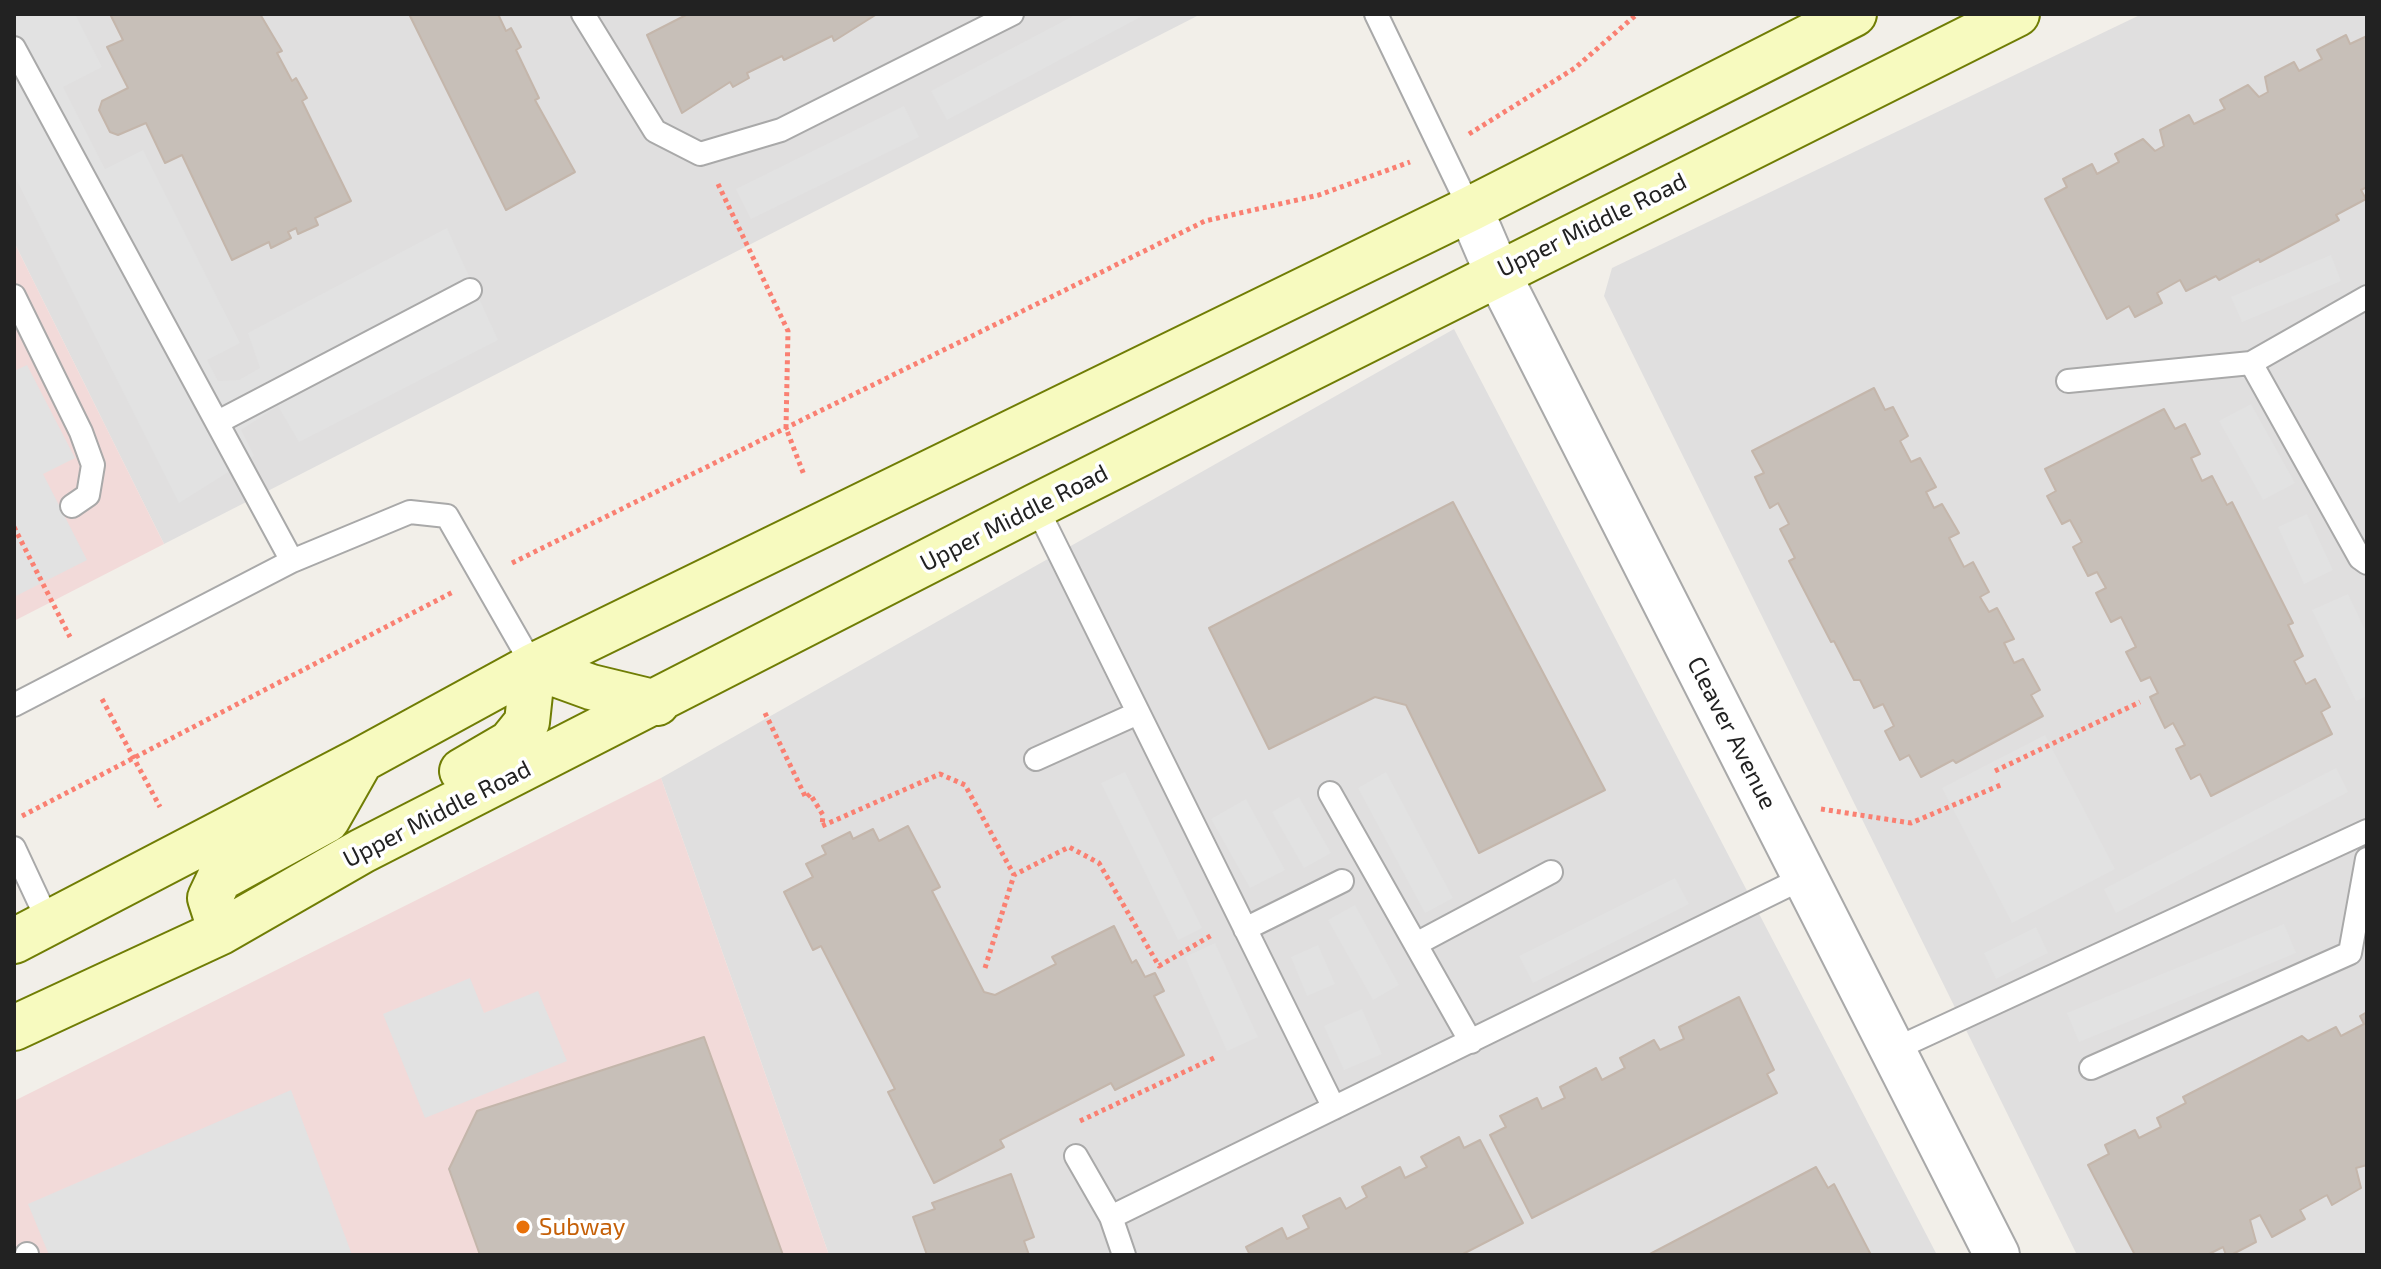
<!DOCTYPE html>
<style>
body{margin:0}
#map{position:relative;width:2381px;height:1269px;overflow:hidden;background:#f2efe9;font-family:"Exo 2",sans-serif}
canvas{display:block}
.frame{position:absolute;inset:0;border:16px solid #222;pointer-events:none}
</style>
<div id="map">
<canvas width="2381" height="1269"></canvas>
<div class="frame"></div>
</div>
<script>
const ctx = document.querySelector('canvas').getContext('2d');
ctx.lineJoin = 'round';
function paint(path, color) { ctx.fillStyle = color; ctx.fill(path, 'evenodd'); }
function strokePath(path, color, width, dash) { ctx.strokeStyle = color; ctx.lineWidth = width; ctx.lineCap = dash ? 'butt' : 'round'; ctx.setLineDash(dash || []); ctx.stroke(path); }
function write(font, color, halo, rows, align = 'center') {
  ctx.font = font + ' "Exo 2",sans-serif'; ctx.lineWidth = 7; ctx.setLineDash([]); ctx.textBaseline = 'middle'; ctx.strokeStyle = halo; ctx.fillStyle = color; for (const [text, x, y, turn = 0] of rows) {
    ctx.save(); ctx.translate(x, y); ctx.rotate((+turn || 0) * Math.PI / 180); ctx.textAlign = isNaN(turn) ? turn : align; if (halo) ctx.strokeText(text, 0, 0); ctx.fillText(text, 0, 0); ctx.restore();
  }
}
const residential = new Path2D(`
 M 14,14 L 1201,14 L 164,544 L 14,242 Z
 M 2142,14 L 2367,14 L 2367,1255 L 2077,1255 L 1604,296 L 1612,268 Z
 M 1454,329 L 1937,1255 L 829,1255 L 661,778 Z`);
const commercial = new Path2D(`
 M 14,242 L 164,544 L 14,621 Z
 M 661,778 L 829,1255 L 14,1255 L 14,1101 Z`);
const parking = new Path2D(`
 M 14,14 L 75,14 L 102,67 L 63,87 L 105,169 L 143,150 L 240,343 L 207,360 L 218,381 L 239,380 L 260,368 L 248,333 L 447,228 L 498,340 L 299,442 L 278,406 L 241,430 L 254,456 L 179,503 L 14,175 Z
 M 1077,14 L 1146,14 L 947,120 L 931,91 Z
 M 904,106 L 919,137 L 751,219 L 736,189 Z
 M 2331,255 L 2341,281 L 2242,322 L 2231,297 Z
 M 27,365 L 75,458 L 43,474 L 87,560 L 14,597 L 14,371 Z
 M 2251,404 L 2295,483 L 2263,500 L 2219,421 Z
 M 2307,514 L 2333,570 L 2304,584 L 2278,527 Z
 M 2348,594 L 2367,634 L 2367,696 L 2356,701 L 2312,610 Z
 M 2045,735 L 2115,869 L 2012,923 L 1942,788 Z
 M 2336,768 L 2348,792 L 2116,913 L 2104,889 Z
 M 1125,772 L 1202,928 L 1178,940 L 1101,783 Z
 M 1386,772 L 1453,898 L 1425,913 L 1358,788 Z
 M 1299,797 L 1331,853 L 1304,868 L 1272,812 Z
 M 1246,799 L 1285,870 L 1250,888 L 1211,819 Z
 M 1675,878 L 1689,904 L 1533,983 L 1519,956 Z
 M 1355,905 L 1399,985 L 1373,1000 L 1328,920 Z
 M 2284,924 L 2296,953 L 2079,1042 L 2067,1013 Z
 M 2036,927 L 2048,953 L 1996,979 L 1984,953 Z
 M 1215,943 L 1258,1037 L 1227,1051 L 1185,957 Z
 M 1318,945 L 1335,984 L 1307,996 L 1291,957 Z
 M 470,978 L 484,1013 L 538,991 L 567,1061 L 425,1118 L 383,1014 Z
 M 1362,1009 L 1382,1054 L 1344,1070 L 1324,1026 Z
 M 291,1090 L 352,1255 L 49,1255 L 28,1204 Z`);
const building = new Path2D(`
 M 110,14 L 260,14 L 282,51 L 277,53 L 292,81 L 296,78 L 307,98 L 302,101 L 351,201 L 315,218 L 318,225 L 298,234 L 296,228 L 288,232 L 291,238 L 271,248 L 269,242 L 232,260 L 182,155 L 165,163 L 146,123 L 118,135 L 110,132 L 99,110 L 102,101 L 128,88 L 107,47 L 123,40 Z
 M 409,14 L 498,14 L 506,31 L 511,28 L 521,47 L 516,50 L 539,98 L 535,100 L 575,172 L 506,210 Z
 M 688,14 L 877,14 L 834,41 L 832,36 L 784,60 L 782,56 L 747,73 L 749,78 L 733,87 L 730,82 L 682,113 L 647,35 Z
 M 2346,35 L 2350,44 L 2367,36 L 2367,187 L 2361,190 L 2366,199 L 2336,215 L 2339,220 L 2260,262 L 2259,259 L 2219,280 L 2216,276 L 2186,291 L 2180,280 L 2157,293 L 2162,303 L 2135,317 L 2129,306 L 2107,319 L 2045,199 L 2067,187 L 2063,179 L 2092,164 L 2097,174 L 2119,162 L 2115,154 L 2143,139 L 2155,151 L 2164,146 L 2160,130 L 2189,115 L 2194,124 L 2225,109 L 2220,100 L 2248,85 L 2259,97 L 2268,92 L 2265,77 L 2294,62 L 2299,71 L 2322,59 L 2317,50 Z
 M 1874,388 L 1885,410 L 1893,407 L 1908,436 L 1900,441 L 1911,462 L 1920,458 L 1936,487 L 1926,492 L 1934,508 L 1942,504 L 1959,533 L 1949,538 L 1964,567 L 1973,562 L 1989,592 L 1980,597 L 1989,612 L 1997,608 L 2014,639 L 2004,643 L 2014,663 L 2023,659 L 2040,690 L 2031,695 L 2043,716 L 1956,763 L 1953,760 L 1921,777 L 1909,755 L 1900,760 L 1885,731 L 1894,726 L 1883,704 L 1874,708 L 1860,680 L 1854,680 L 1834,641 L 1831,642 L 1789,561 L 1795,558 L 1780,529 L 1789,524 L 1778,503 L 1770,508 L 1755,477 L 1764,473 L 1752,451 Z
 M 2164,409 L 2175,429 L 2185,424 L 2200,454 L 2191,458 L 2202,481 L 2212,476 L 2227,505 L 2232,502 L 2293,623 L 2288,625 L 2303,656 L 2294,661 L 2306,684 L 2315,679 L 2330,707 L 2321,712 L 2332,734 L 2211,796 L 2200,774 L 2191,779 L 2176,749 L 2185,745 L 2173,723 L 2165,728 L 2150,697 L 2158,693 L 2150,677 L 2141,681 L 2126,652 L 2136,647 L 2121,617 L 2111,622 L 2096,593 L 2106,588 L 2097,572 L 2088,576 L 2073,547 L 2082,542 L 2070,520 L 2062,524 L 2047,496 L 2056,491 L 2045,469 Z
 M 1453,502 L 1605,790 L 1479,853 L 1406,705 L 1375,697 L 1269,749 L 1209,628 Z
 M 908,826 L 940,887 L 932,891 L 984,992 L 995,995 L 1056,964 L 1052,957 L 1114,926 L 1132,963 L 1136,960 L 1145,977 L 1155,973 L 1164,991 L 1154,996 L 1184,1055 L 1115,1090 L 1111,1083 L 1000,1140 L 1004,1147 L 934,1183 L 888,1092 L 895,1089 L 821,946 L 813,950 L 784,892 L 813,877 L 806,864 L 826,854 L 822,846 L 850,832 L 853,839 L 873,829 L 879,841 Z
 M 1739,997 L 1774,1070 L 1767,1074 L 1777,1093 L 1532,1218 L 1490,1135 L 1506,1127 L 1500,1116 L 1537,1098 L 1542,1109 L 1565,1098 L 1560,1087 L 1596,1068 L 1602,1080 L 1625,1068 L 1620,1058 L 1654,1040 L 1660,1050 L 1684,1039 L 1679,1027 Z
 M 2367,1012 L 2367,1165 L 2356,1168 L 2361,1188 L 2332,1205 L 2327,1195 L 2300,1210 L 2305,1219 L 2272,1237 L 2260,1215 L 2250,1220 L 2256,1242 L 2231,1255 L 2226,1255 L 2223,1247 L 2207,1255 L 2135,1255 L 2088,1165 L 2109,1154 L 2105,1145 L 2135,1130 L 2139,1138 L 2161,1127 L 2157,1118 L 2186,1103 L 2183,1097 L 2302,1036 L 2308,1041 L 2336,1027 L 2341,1036 L 2364,1024 L 2360,1016 Z
 M 704,1037 L 783,1255 L 480,1255 L 449,1169 L 477,1111 Z
 M 1459,1137 L 1464,1148 L 1480,1140 L 1523,1223 L 1461,1255 L 1250,1255 L 1246,1247 L 1282,1228 L 1287,1239 L 1309,1228 L 1303,1216 L 1340,1198 L 1346,1209 L 1367,1197 L 1362,1187 L 1400,1167 L 1405,1178 L 1427,1167 L 1421,1157 Z
 M 1816,1167 L 1828,1188 L 1834,1184 L 1871,1255 L 1648,1255 Z
 M 1011,1174 L 1034,1237 L 1024,1241 L 1029,1255 L 927,1255 L 913,1217 L 935,1209 L 932,1203 Z`);
const path = new Path2D(`
 M 1469,134 L 1575,68 L 1637,14
 M 718,184 L 788,331 L 786,428 L 804,475
 M 14,527 L 70,637
 M 512,563 L 1205,221 L 1319,195 L 1410,162
 M 102,699 L 160,807
 M 765,713 L 806,798 L 810,794 L 823,815 L 822,826 L 940,774 L 965,785 L 1014,875
 M 1995,771 L 2140,702
 M 1821,809 L 1911,823 L 2003,784
 M 22,816 L 453,592
 M 985,968 L 1014,875 L 1069,847 L 1099,863 L 1159,966 L 1212,935
 M 1080,1121 L 1216,1057`);
const service = new Path2D(`
 M 583,14 L 655,131 L 700,154 L 781,130 L 1012,14
 M 1376,14 L 1470,209
 M 14,48 L 292,561
 M 14,296 L 81,432 L 93,465 L 88,495 L 72,506
 M 2367,297 L 2251,363 L 2360,558 L 2367,563
 M 2068,381 L 2251,363
 M 218,422 L 470,290
 M 1036,506 L 1334,1108
 M 14,705 L 292,561 L 410,512 L 447,516 L 533,666
 M 1036,759 L 1138,713
 M 1330,793 L 1471,1042
 M 14,848 L 49,923
 M 1245,929 L 1342,881
 M 1416,944 L 1551,872
 M 1893,1050 L 2367,831
 M 2091,1068 L 2350,953 L 2367,859
 M 1076,1156 L 1111,1217 L 1124,1255
 M 1111,1217 L 1805,877
 M 27,1254 L 27,1255`);
const minor = new Path2D(`
 M 1470,209 L 1497,272 L 1997,1255`);
const secondary = new Path2D(`
 M 462,771 L 510,743 L 527,722 L 533,666 L 591,687 L 657,703
 M 221,932 L 210,898 L 219,879 L 327,820 L 361,760
 M 14,941 L 361,760 L 533,666 L 1470,209 L 1854,14
 M 14,1028 L 221,932 L 362,851 L 1036,506 L 2017,14`);
const markers = [
 [523,1227,8,"#e8710a"]
];
const streetNames = [
 ["Upper Middle Road",1592,225,-26],
 ["Upper Middle Road",1014,518,-27],
 ["Cleaver Avenue",1732,733,63],
 ["Upper Middle Road",437,814,-27]
];
const foodNames = [
 ["Subway",539,1227]
];
paint(residential, '#e0dfdf');
paint(commercial, '#f2dad9');
paint(parking, '#e2e2e2');
paint(building, '#c7bfb8');
strokePath(building, '#c4b6ab', 2);
strokePath(service, '#a9a9a9', 26);
strokePath(minor, '#a9a9a9', 48);
strokePath(secondary, '#707d05', 48);
strokePath(path, '#fa8072', 5, [4, 4]);
strokePath(service, '#fff', 22);
strokePath(minor, '#fff', 44);
strokePath(secondary, '#f7fabf', 44);
for (const [x, y, r, color] of markers) { const dot = new Path2D(); dot.arc(x, y, r, 0, 2 * Math.PI); ctx.fillStyle = color; ctx.fill(dot); strokePath(dot, '#fff', 3); }
write('24px', '#222', '#fff', streetNames);
write('24px', '#c56008', '#fff', foodNames, 'left');
</script>
